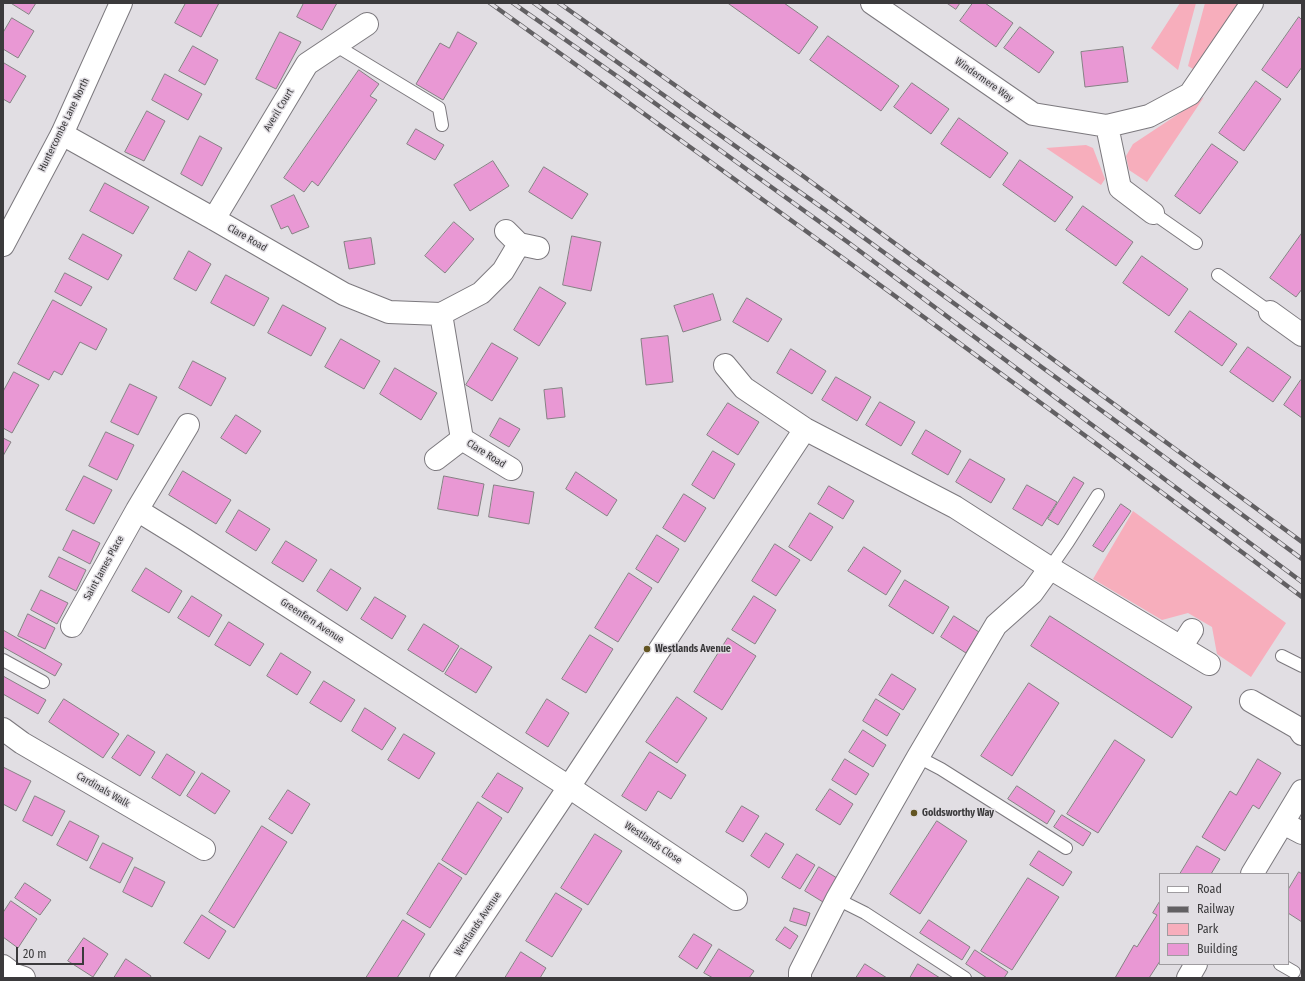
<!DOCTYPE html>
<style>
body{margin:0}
#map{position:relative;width:1305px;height:981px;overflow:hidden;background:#e1dee3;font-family:"Fira Sans Condensed",sans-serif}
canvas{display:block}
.frame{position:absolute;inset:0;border:4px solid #3b3a3c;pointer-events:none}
.legend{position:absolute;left:1159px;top:873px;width:130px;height:92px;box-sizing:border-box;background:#e1dee3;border:1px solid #9f9ca0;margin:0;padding:5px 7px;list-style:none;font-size:12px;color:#3b3a3c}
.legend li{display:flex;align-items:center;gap:8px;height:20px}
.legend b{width:20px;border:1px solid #9f9ca0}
.scale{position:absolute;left:16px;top:947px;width:68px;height:18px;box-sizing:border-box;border:2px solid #3b3a3c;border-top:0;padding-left:5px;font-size:12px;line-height:14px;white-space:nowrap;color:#3b3a3c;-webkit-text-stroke:3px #e1dee3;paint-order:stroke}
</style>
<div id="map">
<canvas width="1305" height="981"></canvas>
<div class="frame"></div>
<ul class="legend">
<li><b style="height:5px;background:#fff"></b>Road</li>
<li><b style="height:5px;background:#626063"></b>Railway</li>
<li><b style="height:11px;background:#f7aebc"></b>Park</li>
<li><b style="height:11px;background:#e998d4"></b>Building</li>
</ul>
<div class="scale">20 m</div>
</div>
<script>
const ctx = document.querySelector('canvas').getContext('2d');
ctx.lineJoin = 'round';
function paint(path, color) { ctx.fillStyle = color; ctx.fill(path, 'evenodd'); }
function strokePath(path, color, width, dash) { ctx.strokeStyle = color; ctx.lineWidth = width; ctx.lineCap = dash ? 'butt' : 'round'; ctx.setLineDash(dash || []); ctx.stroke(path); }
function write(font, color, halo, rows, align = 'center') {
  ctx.font = font + ' "Fira Sans Condensed",sans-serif'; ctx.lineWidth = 3; ctx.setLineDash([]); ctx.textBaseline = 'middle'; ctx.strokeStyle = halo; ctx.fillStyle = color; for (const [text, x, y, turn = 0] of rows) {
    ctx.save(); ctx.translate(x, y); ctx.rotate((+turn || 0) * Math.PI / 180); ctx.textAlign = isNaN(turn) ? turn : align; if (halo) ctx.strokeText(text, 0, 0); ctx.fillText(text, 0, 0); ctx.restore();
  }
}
const green = new Path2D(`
 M 1180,3 L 1196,3 L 1178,70 L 1151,48 Z
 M 1205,3 L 1240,3 L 1193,69 L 1188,66 Z
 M 1204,97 L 1147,182 L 1129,170 L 1126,156 L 1133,144 Z
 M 1086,145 L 1093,148 L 1105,179 L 1101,185 L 1046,148 Z
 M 1133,511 L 1286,623 L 1251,677 L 1217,654 L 1212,627 L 1188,613 L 1162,620 L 1093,579 Z`);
const building = new Path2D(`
 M 11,3 L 36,3 L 29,14 Z
 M 186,3 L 219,3 L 201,37 L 175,23 Z
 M 304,3 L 337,3 L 322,30 L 297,17 Z
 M 730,3 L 784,3 L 818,27 L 799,54 L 729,4 Z
 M 947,3 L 960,3 L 956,9 Z
 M 973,3 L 985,3 L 1013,23 L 996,47 L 960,21 Z
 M 1299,17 L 1302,20 L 1302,67 L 1287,88 L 1262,70 Z
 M 12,18 L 34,31 L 18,58 L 3,49 L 3,33 Z
 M 1020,27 L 1054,52 L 1039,73 L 1004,48 Z
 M 280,32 L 301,42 L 276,89 L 256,79 Z
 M 458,32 L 477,43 L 443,100 L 416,84 L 440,43 L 449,48 Z
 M 828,36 L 899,86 L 881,111 L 810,60 Z
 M 193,46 L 218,60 L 205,85 L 179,71 Z
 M 1123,47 L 1128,82 L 1085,87 L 1081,52 Z
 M 4,63 L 26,76 L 10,103 L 3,99 Z
 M 359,70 L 379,84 L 370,96 L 377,100 L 318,186 L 312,181 L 304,192 L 284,178 Z
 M 165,74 L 202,94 L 188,120 L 152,100 Z
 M 1256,81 L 1281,99 L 1244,151 L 1219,133 Z
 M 912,83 L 949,109 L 931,134 L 894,107 Z
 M 147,111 L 165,121 L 144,161 L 125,152 Z
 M 959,118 L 1008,153 L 990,178 L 941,144 Z
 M 416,129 L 444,145 L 435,160 L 407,144 Z
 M 200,136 L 222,148 L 202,186 L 181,174 Z
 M 1212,144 L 1238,162 L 1200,214 L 1175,196 Z
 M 1020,160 L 1073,197 L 1055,222 L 1003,185 Z
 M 493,161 L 509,186 L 470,211 L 454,185 Z
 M 544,167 L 588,194 L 572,219 L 529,192 Z
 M 105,183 L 149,207 L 133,234 L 90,211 Z
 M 294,195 L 309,227 L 292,234 L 288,226 L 281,229 L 271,206 Z
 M 1083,206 L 1133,242 L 1116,266 L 1066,230 Z
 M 454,222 L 474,239 L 445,273 L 425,256 Z
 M 1302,233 L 1302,289 L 1296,297 L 1270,278 Z
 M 83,234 L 122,255 L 108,280 L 69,259 Z
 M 572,236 L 601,242 L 591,291 L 563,285 Z
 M 371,238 L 375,264 L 349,269 L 344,242 Z
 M 189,251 L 211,264 L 196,291 L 174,279 Z
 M 1142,256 L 1188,289 L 1169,316 L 1123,283 Z
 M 65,273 L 92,287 L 81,306 L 55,292 Z
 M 226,275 L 269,298 L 254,326 L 211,303 Z
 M 540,287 L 566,303 L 539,346 L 514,330 Z
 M 713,294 L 721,320 L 683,332 L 674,306 Z
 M 747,298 L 782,319 L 768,342 L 733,322 Z
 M 53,300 L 107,329 L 96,350 L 80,342 L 62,375 L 54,371 L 49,380 L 18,364 Z
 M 283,305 L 326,328 L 311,356 L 268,333 Z
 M 1190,311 L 1237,344 L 1222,366 L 1175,332 Z
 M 668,336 L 673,382 L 646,385 L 641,339 Z
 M 341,339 L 380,361 L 364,389 L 325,367 Z
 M 492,343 L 518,358 L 492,401 L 466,385 Z
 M 1248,347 L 1291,377 L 1273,402 L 1230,372 Z
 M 791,349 L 826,371 L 812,394 L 777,373 Z
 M 193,361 L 226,378 L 211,406 L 179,388 Z
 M 395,368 L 437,393 L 421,420 L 380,394 Z
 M 14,372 L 39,385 L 12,433 L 3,428 L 3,392 Z
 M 836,377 L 871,397 L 857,421 L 822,400 Z
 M 1301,380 L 1302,381 L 1302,418 L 1284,405 Z
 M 130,384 L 157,397 L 138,435 L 111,422 Z
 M 562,388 L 565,417 L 547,419 L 544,390 Z
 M 880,402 L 915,422 L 901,446 L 866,425 Z
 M 728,403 L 759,422 L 738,455 L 707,435 Z
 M 236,415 L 261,431 L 246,454 L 221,438 Z
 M 500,418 L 520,429 L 509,447 L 490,436 Z
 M 926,430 L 961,451 L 948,475 L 912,454 Z
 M 106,432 L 134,445 L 117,480 L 89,466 Z
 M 3,438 L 11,442 L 3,456 Z
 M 713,451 L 735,464 L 714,499 L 692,485 Z
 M 970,459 L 1005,479 L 991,503 L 956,482 Z
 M 183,471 L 231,500 L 216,524 L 169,495 Z
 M 576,472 L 617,500 L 607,516 L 566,489 Z
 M 84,476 L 112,490 L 94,524 L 66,510 Z
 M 444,476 L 484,484 L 478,516 L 438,509 Z
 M 1074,477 L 1084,483 L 1058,525 L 1048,519 Z
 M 494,485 L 534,492 L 529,524 L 489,517 Z
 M 1027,485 L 1057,502 L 1042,526 L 1013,509 Z
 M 829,486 L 854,501 L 843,519 L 818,504 Z
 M 684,494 L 706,508 L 685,542 L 663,528 Z
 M 1121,504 L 1131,511 L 1103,552 L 1093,546 Z
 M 239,510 L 270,529 L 256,551 L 226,532 Z
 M 810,513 L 833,527 L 811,561 L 789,547 Z
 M 73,530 L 100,543 L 90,564 L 63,550 Z
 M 657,535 L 679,549 L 658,583 L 636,569 Z
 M 286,541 L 317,560 L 303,582 L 272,563 Z
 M 775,544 L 800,560 L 776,596 L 752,581 Z
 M 864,547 L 901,571 L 886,595 L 848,571 Z
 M 59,557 L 86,570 L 76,591 L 49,577 Z
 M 146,568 L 182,591 L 169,613 L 132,591 Z
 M 331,569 L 361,588 L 347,611 L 317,591 Z
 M 629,573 L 652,588 L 618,642 L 595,628 Z
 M 905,580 L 949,607 L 933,634 L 889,606 Z
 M 41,590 L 68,603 L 57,624 L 31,610 Z
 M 192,596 L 222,615 L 209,637 L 178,618 Z
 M 754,596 L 776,610 L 755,644 L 732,630 Z
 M 375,597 L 406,616 L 392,639 L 361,619 Z
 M 28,614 L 55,628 L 45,649 L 18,636 Z
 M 954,616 L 979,632 L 966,653 L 941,637 Z
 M 1050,616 L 1192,707 L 1172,738 L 1031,646 Z
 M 229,622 L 264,644 L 250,666 L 215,645 Z
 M 424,624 L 459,646 L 443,672 L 408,650 Z
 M 3,630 L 62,664 L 55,676 L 3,647 Z
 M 590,635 L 613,649 L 586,693 L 562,679 Z
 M 728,638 L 756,656 L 722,710 L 694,692 Z
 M 461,648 L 492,667 L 476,693 L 445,674 Z
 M 281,653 L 311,672 L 297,695 L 267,676 Z
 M 892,674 L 916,689 L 903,710 L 879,695 Z
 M 3,676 L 46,700 L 38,714 L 3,694 Z
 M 324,681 L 355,700 L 341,722 L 310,703 Z
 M 1029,683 L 1059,703 L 1012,776 L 981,756 Z
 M 677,697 L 707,718 L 677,763 L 646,742 Z
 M 64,699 L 119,734 L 103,758 L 49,722 Z
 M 547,699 L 569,713 L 548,747 L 526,733 Z
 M 876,699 L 900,714 L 887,736 L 863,721 Z
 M 365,708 L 396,728 L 382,750 L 352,731 Z
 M 863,730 L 886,745 L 873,767 L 849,752 Z
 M 404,734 L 435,753 L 419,779 L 388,760 Z
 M 128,735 L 155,752 L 140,776 L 112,758 Z
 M 1115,740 L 1145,760 L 1098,833 L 1067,814 Z
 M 650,752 L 686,775 L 671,799 L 658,791 L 646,811 L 622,796 Z
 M 167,754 L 195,772 L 180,796 L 152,778 Z
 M 845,759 L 869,774 L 856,795 L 832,780 Z
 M 1258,759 L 1281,773 L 1259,809 L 1253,805 L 1225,851 L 1202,837 L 1230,791 L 1236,795 Z
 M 3,767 L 31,781 L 16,811 L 3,804 Z
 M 202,773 L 230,791 L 215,814 L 187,796 Z
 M 498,773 L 523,788 L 508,813 L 482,797 Z
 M 1017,786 L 1055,811 L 1047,824 L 1008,799 Z
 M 830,789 L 853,804 L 840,825 L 816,810 Z
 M 288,790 L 310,804 L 292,834 L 269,819 Z
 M 35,796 L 65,811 L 52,836 L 23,821 Z
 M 478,802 L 502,818 L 466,875 L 442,860 Z
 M 742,806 L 759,816 L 743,842 L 726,832 Z
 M 1062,815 L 1091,833 L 1083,846 L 1054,827 Z
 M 70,821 L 99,836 L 87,861 L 57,845 Z
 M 937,821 L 967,841 L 920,914 L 890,894 Z
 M 262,826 L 287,842 L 234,928 L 209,912 Z
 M 766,833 L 784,844 L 769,868 L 751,856 Z
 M 595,834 L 622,851 L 588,905 L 561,888 Z
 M 103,843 L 133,858 L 120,883 L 90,868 Z
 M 1197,846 L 1220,859 L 1211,874 L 1180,874 Z
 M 1039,851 L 1072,872 L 1063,886 L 1030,865 Z
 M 797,854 L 815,865 L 800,889 L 782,878 Z
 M 439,863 L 462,878 L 430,928 L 407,914 Z
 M 135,867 L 165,882 L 152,907 L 123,892 Z
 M 819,867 L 837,878 L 823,902 L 805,891 Z
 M 1299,872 L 1302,874 L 1302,922 L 1288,913 L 1288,890 Z
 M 1028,878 L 1059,897 L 1012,970 L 981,951 Z
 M 25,883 L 51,900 L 40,915 L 15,898 Z
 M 556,893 L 582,909 L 552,957 L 526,941 Z
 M 11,901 L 37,919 L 18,948 L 3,937 L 3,913 Z
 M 1160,901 L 1160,961 L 1149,978 L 1115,978 L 1134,945 L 1137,947 L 1157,915 L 1153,913 Z
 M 794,908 L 810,913 L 806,926 L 790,921 Z
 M 202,915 L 226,931 L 209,959 L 184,943 Z
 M 403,920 L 425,934 L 397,978 L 366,978 Z
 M 929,920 L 970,947 L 962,960 L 920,933 Z
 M 785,927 L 798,936 L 790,949 L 776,940 Z
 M 694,934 L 712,945 L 697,969 L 679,957 Z
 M 84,938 L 108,954 L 93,977 L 68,961 Z
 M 719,949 L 754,971 L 749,978 L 713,978 L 704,973 Z
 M 975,950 L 1008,972 L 1004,978 L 987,978 L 966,964 Z
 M 521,952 L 546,968 L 540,978 L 505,978 Z
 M 126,959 L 151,976 L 150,978 L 114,978 Z
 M 865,964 L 887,978 L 856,978 Z
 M 918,964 L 940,978 L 910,978 Z`);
const service = new Path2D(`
 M 335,45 L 439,108 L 442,125
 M 1153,213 L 1196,243
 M 1218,275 L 1270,312
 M 1050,568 L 1068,542 L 1098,495
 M 1282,656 L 1302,666
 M 3,660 L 43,682
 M 918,757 L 941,769 L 1066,848
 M 837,899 L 865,913 L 965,978
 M 1280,964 L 1294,972`);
const minor = new Path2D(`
 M 872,3 L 1033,114 L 1107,126 L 1149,116 L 1190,94 L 1252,3
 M 1107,126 L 1120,188 L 1153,213
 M 62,134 L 214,219 L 344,294 L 389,312 L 441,314 L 481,293 L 503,271 L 519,244
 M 214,219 L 307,64 L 367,24
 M 506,231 L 519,244 L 538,248
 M 1270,312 L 1302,335
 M 441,314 L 462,439
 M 725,365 L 744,388 L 805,429 L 955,507 L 1050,568 L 1209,664
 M 188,425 L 137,510 L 184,539 L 569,787 L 736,899
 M 436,459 L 462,439 L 511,469
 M 72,626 L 137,510
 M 1181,647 L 1192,630
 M 1251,701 L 1298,728 L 1302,734
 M 3,729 L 22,743 L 204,849
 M 1283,823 L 1302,833
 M 1252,874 L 1302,791
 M 3,966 L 15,975 L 24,978
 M 441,978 L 569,787 L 805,429
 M 800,978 L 800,972 L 837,899 L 918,757 L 996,625 L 1032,593 L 1050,568
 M 1188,978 L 1196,964`);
const tertiary = new Path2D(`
 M 3,245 L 62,134 L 121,3`);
const rail = new Path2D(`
 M 490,3 C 762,198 1034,396 1302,597
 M 513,3 L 631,86 L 849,243 L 1302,582
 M 534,3 L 838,219 L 1109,416 L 1302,559
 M 559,3 L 799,173 L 1302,542`);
const markers = [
 [647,649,4,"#635522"],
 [914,813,4,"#635522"]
];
const streetNames = [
 ["Windermere Way",984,80,35],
 ["Averil Court",279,110,-59],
 ["Huntercombe Lane North",64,125,-64],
 ["Clare Road",247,238,30],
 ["Clare Road",486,454,32],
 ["Saint James Place",104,568,-61],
 ["Greenfern Avenue",312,621,33],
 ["Cardinals Walk",103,790,30],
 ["Westlands Close",653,843,34],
 ["Westlands Avenue",478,924,-56]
];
const poiNames = [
 ["Westlands Avenue",655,649],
 ["Goldsworthy Way",922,813]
];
paint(green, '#f7aebc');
paint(building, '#e998d4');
strokePath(building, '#868184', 1);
strokePath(service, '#7c797e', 14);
strokePath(minor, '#7c797e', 24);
strokePath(tertiary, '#7c797e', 24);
strokePath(service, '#fff', 12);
strokePath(minor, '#fff', 22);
strokePath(tertiary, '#fff', 22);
strokePath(rail, '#626063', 4.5);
strokePath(rail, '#e1dee3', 3, [9]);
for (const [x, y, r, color] of markers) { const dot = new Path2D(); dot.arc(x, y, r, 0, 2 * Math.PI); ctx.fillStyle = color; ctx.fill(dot); strokePath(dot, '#e1dee3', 1.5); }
write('10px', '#3b3a3c', '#e1dee3', streetNames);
write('bold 10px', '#3b3a3c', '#e1dee3', poiNames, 'left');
</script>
